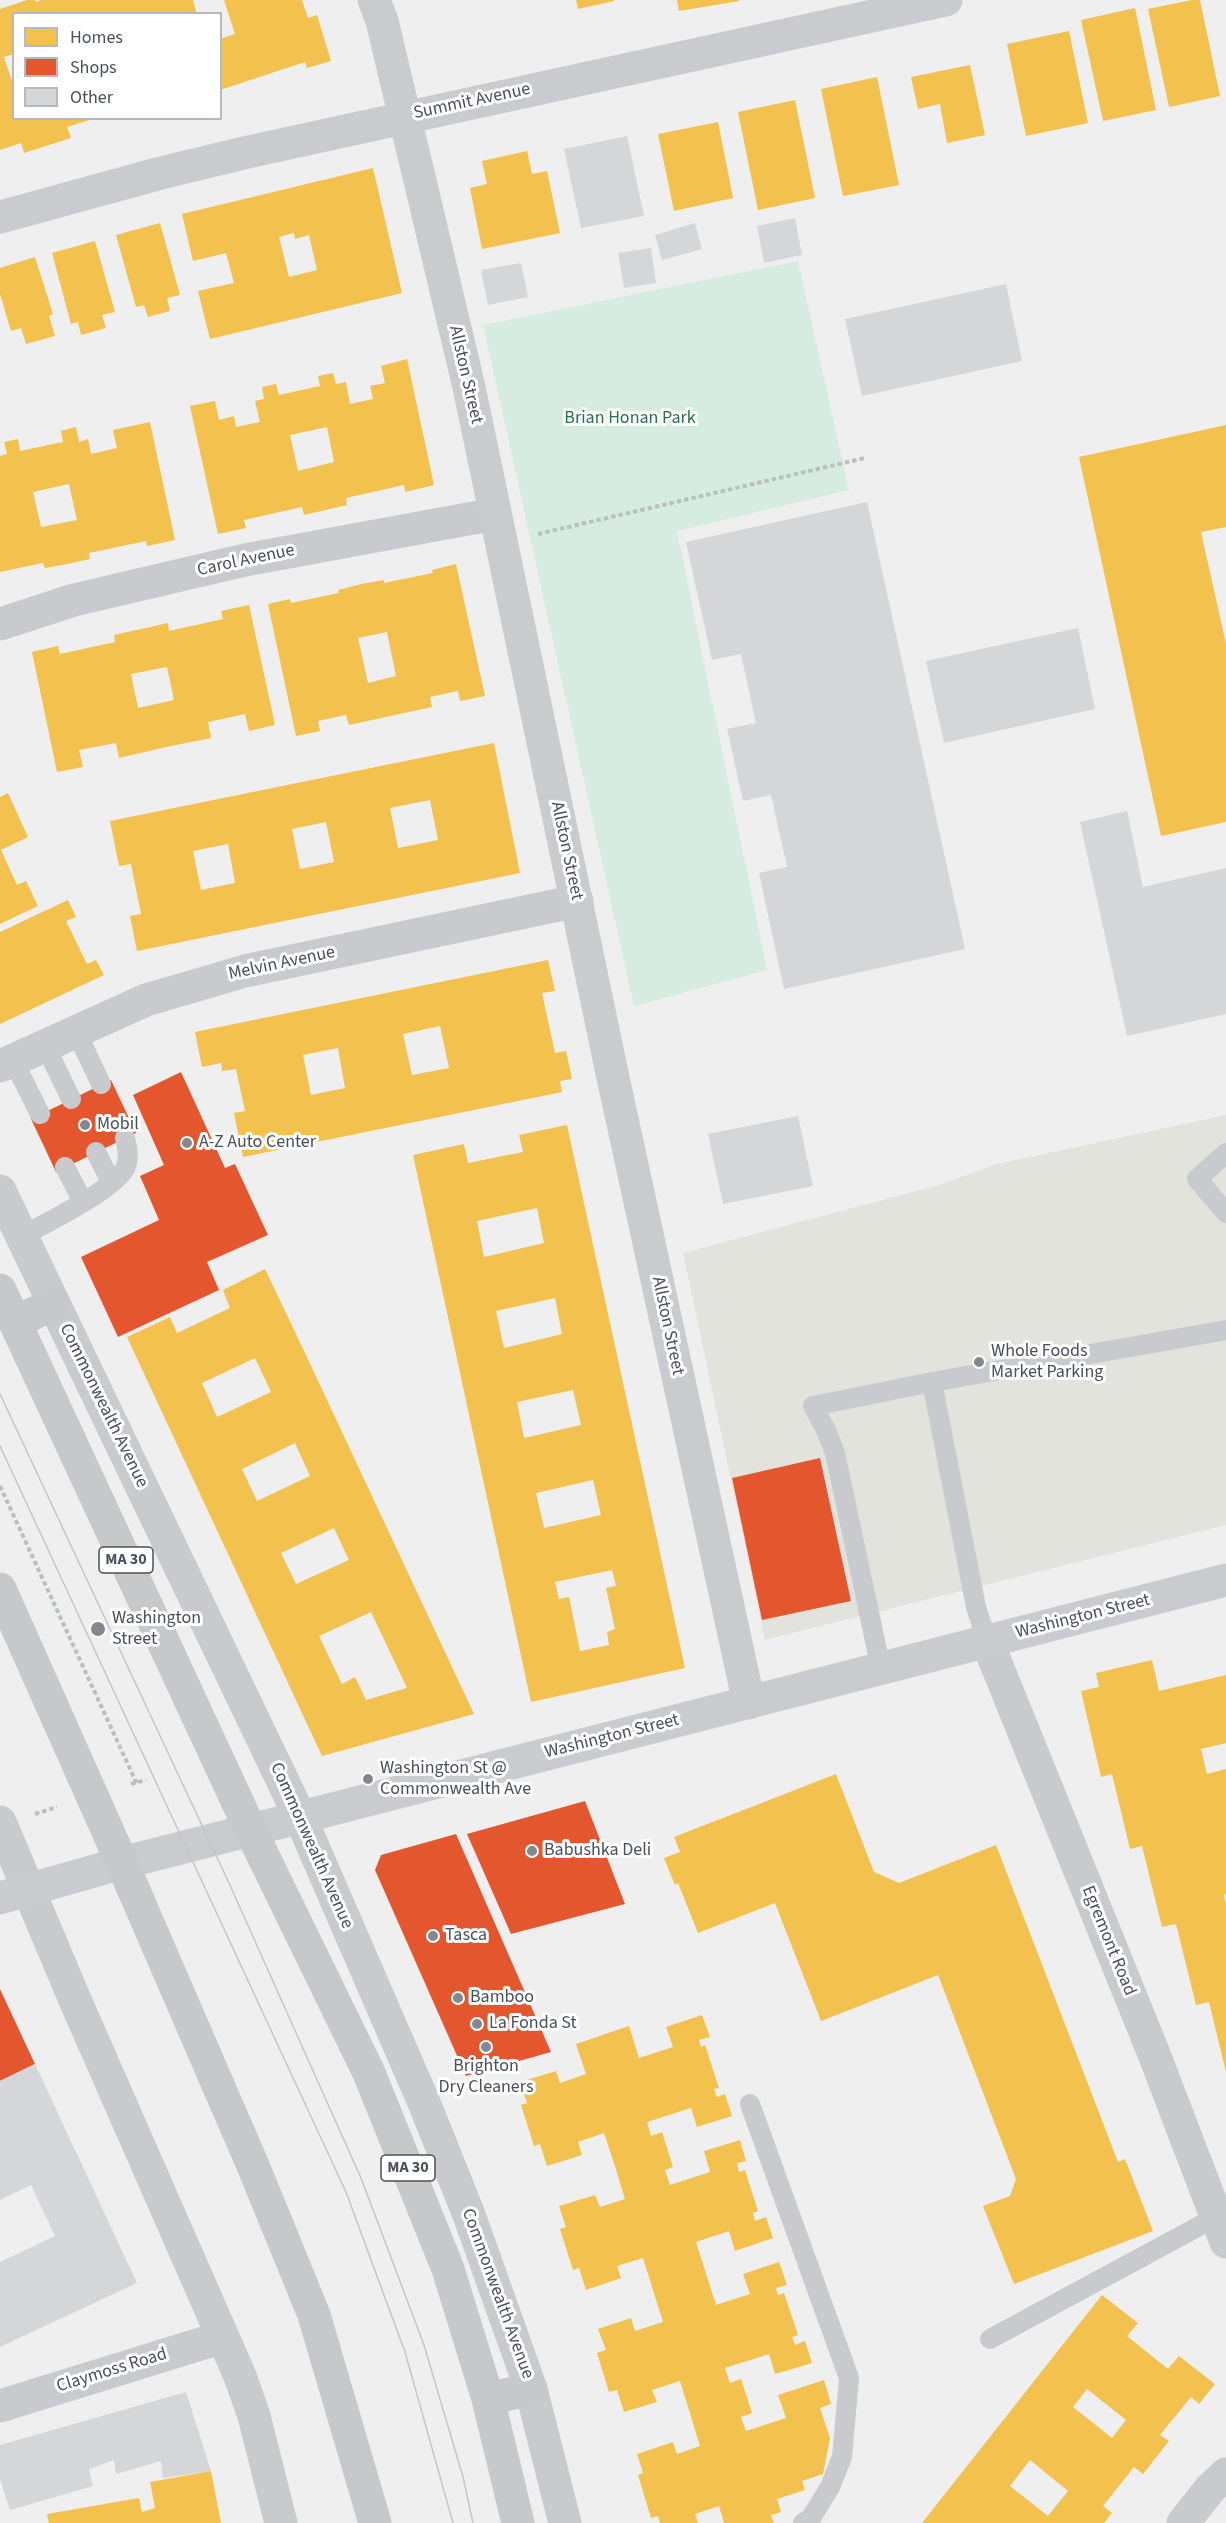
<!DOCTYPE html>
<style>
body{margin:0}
#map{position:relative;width:1226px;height:2523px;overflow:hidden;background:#efefef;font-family:"Source Sans 3",sans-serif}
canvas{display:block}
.legend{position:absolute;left:12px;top:12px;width:210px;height:108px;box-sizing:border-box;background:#fff;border:2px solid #b6b9bd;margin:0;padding:8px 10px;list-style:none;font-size:18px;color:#495059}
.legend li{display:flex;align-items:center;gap:12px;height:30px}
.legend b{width:30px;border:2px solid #b6b9bd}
</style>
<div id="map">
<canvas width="1226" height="2523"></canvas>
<ul class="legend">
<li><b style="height:16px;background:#f2c14e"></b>Homes</li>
<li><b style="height:16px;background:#e4572e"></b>Shops</li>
<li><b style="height:16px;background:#d5d6d8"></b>Other</li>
</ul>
</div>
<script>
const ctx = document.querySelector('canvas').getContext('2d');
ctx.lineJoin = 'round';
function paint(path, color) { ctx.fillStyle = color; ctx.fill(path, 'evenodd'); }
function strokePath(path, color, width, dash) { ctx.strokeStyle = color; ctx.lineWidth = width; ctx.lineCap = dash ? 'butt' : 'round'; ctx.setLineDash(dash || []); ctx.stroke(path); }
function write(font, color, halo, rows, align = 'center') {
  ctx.font = font + ' "Source Sans 3",sans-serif'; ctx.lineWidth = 6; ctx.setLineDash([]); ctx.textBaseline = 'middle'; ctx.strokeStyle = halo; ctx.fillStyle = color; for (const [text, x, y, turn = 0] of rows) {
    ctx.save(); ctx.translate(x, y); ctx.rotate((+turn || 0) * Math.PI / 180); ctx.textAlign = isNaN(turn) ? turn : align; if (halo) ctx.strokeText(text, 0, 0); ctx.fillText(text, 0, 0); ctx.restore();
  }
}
const commercial = new Path2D(`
 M 1226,1115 L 1226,1525 L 765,1640 L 683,1253 L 939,1185 L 997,1164 Z`);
const green = new Path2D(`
 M 798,261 L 849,490 L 677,531 L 767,970 L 634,1006 L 483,325 Z`);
const homes = new Path2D(`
 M 27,0 L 35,0 L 36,2 L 42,0 L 193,0 L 197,14 L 14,14 L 14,54 L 4,57 L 14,87 L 14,118 L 93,119 L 67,127 L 71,138 L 24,153 L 21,143 L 0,150 L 0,9 Z
 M 224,0 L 302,0 L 308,18 L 317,15 L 331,61 L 307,68 L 305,62 L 220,90 L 220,39 L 235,34 Z
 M 576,0 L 614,0 L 614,1 L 578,9 Z
 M 677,0 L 739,0 L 739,1 L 679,11 Z
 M 1192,0 L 1200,0 L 1220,96 L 1169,107 L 1148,9 Z
 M 1135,8 L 1156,110 L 1103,121 L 1081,20 Z
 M 1069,31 L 1088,123 L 1026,136 L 1007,44 Z
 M 970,65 L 985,135 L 947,143 L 940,104 L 918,109 L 911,77 Z
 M 877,77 L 899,185 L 843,196 L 821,89 Z
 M 795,100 L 815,198 L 758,210 L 738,112 Z
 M 718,122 L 733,198 L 674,211 L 658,134 Z
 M 527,151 L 532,174 L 547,171 L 560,233 L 482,249 L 470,188 L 487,184 L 482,161 Z
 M 373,168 L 402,293 L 210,339 L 198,291 L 234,283 L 226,253 L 193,261 L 182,214 ZM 294,233 L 295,239 L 309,235 L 317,270 L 289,277 L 279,237 Z
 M 160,223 L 180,295 L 167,298 L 170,311 L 148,317 L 144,305 L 136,307 L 116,235 Z
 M 95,241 L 115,312 L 102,315 L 106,328 L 81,335 L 78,322 L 71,324 L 52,253 Z
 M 35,257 L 53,314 L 49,316 L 55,336 L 26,344 L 21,328 L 11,331 L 0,294 L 0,268 Z
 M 407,359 L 434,485 L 405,492 L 404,485 L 346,498 L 347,505 L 304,515 L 302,507 L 244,520 L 246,528 L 218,534 L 190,406 L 215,401 L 219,420 L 234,416 L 236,427 L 260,422 L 255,401 L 264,399 L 262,387 L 276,384 L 279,395 L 320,386 L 318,376 L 333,373 L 336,384 L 346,382 L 350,404 L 373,399 L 370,386 L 385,383 L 381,366 ZM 327,427 L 334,462 L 298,471 L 290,435 Z
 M 150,422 L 175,540 L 147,546 L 146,541 L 89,553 L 90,559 L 67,564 L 45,568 L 43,563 L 0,572 L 0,456 L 7,454 L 4,442 L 18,439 L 20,451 L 63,442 L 61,431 L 76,427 L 79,442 L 88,439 L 91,454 L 117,448 L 113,430 ZM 69,484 L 77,520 L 41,527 L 33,492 Z
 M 1226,425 L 1226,527 L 1201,532 L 1226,644 L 1226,822 L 1161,836 L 1079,457 Z
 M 456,564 L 485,696 L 460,701 L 458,691 L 430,697 L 432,707 L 349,725 L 346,715 L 318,721 L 320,731 L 296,736 L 268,604 L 290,599 L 291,603 L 339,593 L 338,590 L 361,584 L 384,580 L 384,583 L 433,573 L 432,570 ZM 387,632 L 396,676 L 368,683 L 358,638 Z
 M 249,605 L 275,725 L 249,731 L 245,714 L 208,722 L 211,738 L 166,747 L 119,758 L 116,743 L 79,750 L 83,767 L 57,772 L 32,652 L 58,646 L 60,654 L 115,642 L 114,635 L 168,623 L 169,631 L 223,619 L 221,611 ZM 167,667 L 174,700 L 138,708 L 131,674 Z
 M 494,743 L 520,873 L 137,951 L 130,916 L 141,914 L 131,864 L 119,866 L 110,821 ZM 430,800 L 438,840 L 398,848 L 390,808 ZM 326,822 L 334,862 L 300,869 L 292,829 ZM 228,844 L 235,883 L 201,890 L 193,851 Z
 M 8,793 L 28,837 L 1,850 L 17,885 L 26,881 L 38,906 L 0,924 L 0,797 Z
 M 68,900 L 76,917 L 66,921 L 87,964 L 96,960 L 104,975 L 0,1024 L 0,932 Z
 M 548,960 L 555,991 L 542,993 L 555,1053 L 566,1051 L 572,1079 L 560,1081 L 562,1092 L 243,1157 L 234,1113 L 245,1111 L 236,1069 L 222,1071 L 221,1063 L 202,1067 L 195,1032 ZM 440,1026 L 449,1068 L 412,1075 L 403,1034 ZM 338,1048 L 345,1088 L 311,1095 L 303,1055 Z
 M 567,1125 L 685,1668 L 531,1702 L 413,1155 L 464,1144 L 468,1163 L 523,1152 L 519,1135 ZM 537,1208 L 544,1243 L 484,1257 L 477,1221 ZM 555,1298 L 562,1334 L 504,1348 L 496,1311 ZM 573,1390 L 581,1425 L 524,1438 L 517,1402 ZM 593,1480 L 601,1515 L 544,1528 L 536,1493 ZM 612,1570 L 616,1586 L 606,1588 L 615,1629 L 607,1632 L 609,1645 L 580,1651 L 569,1597 L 559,1599 L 555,1582 Z
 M 265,1269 L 306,1355 L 474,1714 L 322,1756 L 127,1337 L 170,1317 L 177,1333 L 230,1308 L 223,1290 ZM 255,1358 L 271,1392 L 217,1417 L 202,1383 ZM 295,1443 L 310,1476 L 257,1501 L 242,1469 ZM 334,1528 L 349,1560 L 296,1584 L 281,1553 ZM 371,1612 L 407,1688 L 366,1700 L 355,1677 L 342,1684 L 319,1636 Z
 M 1152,1660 L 1159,1691 L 1226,1675 L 1226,1743 L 1201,1749 L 1207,1774 L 1226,1769 L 1226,1894 L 1224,1895 L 1226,1904 L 1226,2072 L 1209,2002 L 1196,2005 L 1176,1924 L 1162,1927 L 1142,1846 L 1130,1849 L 1112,1774 L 1101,1777 L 1081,1691 L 1099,1687 L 1096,1673 Z
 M 836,1774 L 874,1872 L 899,1883 L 996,1845 L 1118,2162 L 1125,2159 L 1153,2231 L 1014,2284 L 983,2206 L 1010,2196 L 1016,2179 L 938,1975 L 821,2021 L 775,1903 L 698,1933 L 678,1883 L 675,1885 L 664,1858 L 680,1852 L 674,1837 Z
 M 702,2015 L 710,2037 L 699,2040 L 701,2047 L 705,2045 L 719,2088 L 714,2089 L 717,2097 L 725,2094 L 732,2116 L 697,2127 L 691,2108 L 647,2122 L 651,2136 L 662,2132 L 673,2167 L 665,2170 L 670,2185 L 710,2172 L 704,2151 L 740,2140 L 746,2161 L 737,2163 L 739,2172 L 745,2170 L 758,2211 L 753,2213 L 755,2221 L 766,2217 L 773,2238 L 735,2251 L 729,2231 L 696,2242 L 716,2305 L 750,2294 L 743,2274 L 779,2262 L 787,2285 L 776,2288 L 778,2295 L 784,2293 L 798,2335 L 792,2337 L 795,2345 L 805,2341 L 812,2363 L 775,2374 L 769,2354 L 725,2368 L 730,2383 L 741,2379 L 752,2413 L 741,2417 L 746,2431 L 786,2418 L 778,2395 L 824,2380 L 831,2404 L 820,2408 L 830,2438 L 823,2474 L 802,2481 L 805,2490 L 777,2499 L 781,2512 L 771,2515 L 774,2523 L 724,2523 L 719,2506 L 695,2514 L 698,2523 L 660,2523 L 658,2516 L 651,2518 L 638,2475 L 643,2473 L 637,2454 L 673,2442 L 677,2454 L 700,2446 L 680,2381 L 652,2390 L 657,2402 L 624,2412 L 617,2390 L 609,2392 L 597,2353 L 606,2350 L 598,2329 L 631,2318 L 635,2331 L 663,2322 L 643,2258 L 617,2266 L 621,2278 L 586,2290 L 579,2268 L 573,2270 L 560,2229 L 566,2227 L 559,2206 L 595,2195 L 600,2207 L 625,2199 L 615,2166 L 604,2133 L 578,2142 L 582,2155 L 547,2166 L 540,2144 L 534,2146 L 521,2105 L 527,2103 L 520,2082 L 556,2071 L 560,2083 L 586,2074 L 576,2044 L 629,2026 L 639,2058 L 673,2047 L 666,2027 Z
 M 1102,2295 L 1138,2323 L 1127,2336 L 1168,2369 L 1179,2356 L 1215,2384 L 1199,2404 L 1191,2397 L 1160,2435 L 1169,2441 L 1143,2474 L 1134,2467 L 1103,2506 L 1112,2513 L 1104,2523 L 922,2523 ZM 1087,2389 L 1126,2420 L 1112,2438 L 1073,2407 ZM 1030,2460 L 1068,2491 L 1048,2516 L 1010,2486 Z
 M 211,2471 L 221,2523 L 49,2523 L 47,2514 L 139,2498 L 142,2512 L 155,2508 L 150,2482 Z`);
const shops = new Path2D(`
 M 181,1072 L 225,1168 L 235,1164 L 268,1235 L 207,1262 L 219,1290 L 118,1337 L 81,1257 L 159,1220 L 140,1176 L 164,1165 L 133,1095 Z
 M 111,1080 L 136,1133 L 56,1172 L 31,1119 Z
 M 820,1458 L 851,1601 L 762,1620 L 732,1478 Z
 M 585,1801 L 625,1904 L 511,1934 L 467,1834 Z
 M 456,1834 L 551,2052 L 466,2076 L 375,1870 L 381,1855 Z
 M 0,1989 L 35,2064 L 0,2081 Z`);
const building = new Path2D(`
 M 627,136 L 644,216 L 581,228 L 564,149 Z
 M 795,218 L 802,255 L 764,263 L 757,226 Z
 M 695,223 L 702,249 L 662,260 L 655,235 Z
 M 651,248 L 656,283 L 624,288 L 618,253 Z
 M 521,263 L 528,297 L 488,305 L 481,270 Z
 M 1006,284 L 1022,361 L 862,396 L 845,319 Z
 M 867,502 L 965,949 L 784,989 L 759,873 L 787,867 L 771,795 L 743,801 L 727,729 L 756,723 L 741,654 L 712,660 L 686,542 Z
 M 1078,628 L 1095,709 L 944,743 L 926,661 Z
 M 1127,811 L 1143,887 L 1226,868 L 1226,1014 L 1127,1036 L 1080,822 Z
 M 798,1116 L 813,1186 L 723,1204 L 708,1134 Z
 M 35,2064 L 137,2283 L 0,2347 L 0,2262 L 55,2236 L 31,2185 L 0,2200 L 0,2081 Z
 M 186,2392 L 211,2471 L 163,2478 L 161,2461 L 116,2474 L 114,2460 L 89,2469 L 93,2486 L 10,2510 L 0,2479 L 0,2445 Z`);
const path = new Path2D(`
 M 538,534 L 865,458
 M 0,1486 L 137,1784
 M 131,1784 L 146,1780
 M 35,1814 L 57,1807`);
const lane = new Path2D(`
 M 76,1031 L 101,1084
 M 45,1045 L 71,1099
 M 13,1060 L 40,1114
 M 96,1152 L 111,1182
 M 1226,1153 L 1197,1179 L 1226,1213
 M 65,1167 L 83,1202
 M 22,1236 C 45,1224 111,1191 124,1170 C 130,1161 128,1149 125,1138
 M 932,1382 L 976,1607 L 987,1641
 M 881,1669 L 835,1453 L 826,1430 L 813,1406 L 932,1382 L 1226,1330
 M 750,2104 L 849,2378 L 842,2457 L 830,2487 L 811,2518 L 803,2523
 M 990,2339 L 1216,2217`);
const street = new Path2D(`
 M 0,624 L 74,600 L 245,560 L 495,514
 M 0,1066 L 146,1000 L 245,971 L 577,901
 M 0,1191 L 301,1819 L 425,2105 L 469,2215 L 531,2389 L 565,2523
 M 987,1641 L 1154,2054 L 1226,2242
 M 0,1822 L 75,2000 L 240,2376 L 254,2416 L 281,2523
 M 0,2406 L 223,2337
 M 1183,2523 L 1210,2489 L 1226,2474`);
const secondary = new Path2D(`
 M 374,0 L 382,21 L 469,387 L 612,1073 L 749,1703
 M 0,217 L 161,173 L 248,152 L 946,0
 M 0,1898 L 122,1863 L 1226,1580`);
const primary = new Path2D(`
 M 0,1290 L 251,1831 L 369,2073 L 448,2269 L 488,2399 L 518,2523
 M 15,1322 L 54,1304
 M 0,1589 L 122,1863 L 254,2168 L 314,2315 L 375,2523
 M 488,2399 L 531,2389`);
const tram = new Path2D(`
 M 0,1394 L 229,1883 L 361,2178 L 424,2345 L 463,2477 L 473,2523
 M 0,1446 L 346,2192 L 405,2352 L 453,2523`);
const markers = [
 [85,1125,6,"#83888e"],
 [187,1143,6,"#83888e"],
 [979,1362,6,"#83888e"],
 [98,1629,8,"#83888e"],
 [368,1779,6,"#83888e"],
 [532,1851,6,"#83888e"],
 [433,1936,6,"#83888e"],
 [458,1998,6,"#83888e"],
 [477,2024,6,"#83888e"],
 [486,2047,6,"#83888e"]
];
const shields = [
 [126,1560,54],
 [408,2168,54]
];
const shieldNames = [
 ["MA 30",126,1560],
 ["MA 30",408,2168]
];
const streetNames = [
 ["Summit Avenue",472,102,-12],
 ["Allston Street",465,375,77],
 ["Carol Avenue",246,561,-12],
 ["Allston Street",566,851,78],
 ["Melvin Avenue",282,964,-12],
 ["Allston Street",667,1326,78],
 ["Commonwealth Avenue",103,1406,64],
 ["Washington Street",1083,1617,-14],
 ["Washington Street",612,1737,-14],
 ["Commonwealth Avenue",311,1846,66],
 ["Egremont Road",1108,1941,68],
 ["Commonwealth Avenue",497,2294,70],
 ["Claymoss Road",112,2371,-17]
];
const parkNames = [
 ["Brian Honan Park",630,419]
];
const poiNames = [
 ["Mobil",97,1125],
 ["A-Z Auto Center",199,1143],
 ["Whole Foods",991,1352],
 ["Market Parking",991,1373],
 ["Washington",112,1619],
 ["Street",112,1640],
 ["Washington St @",380,1769],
 ["Commonwealth Ave",380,1790],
 ["Babushka Deli",544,1851],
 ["Tasca",445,1936],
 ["Bamboo",470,1998],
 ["La Fonda St",489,2024],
 ["Brighton",486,2067,"center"],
 ["Dry Cleaners",486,2088,"center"]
];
paint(commercial, '#e3e3dd');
paint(green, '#d6ece0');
paint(homes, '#f2c14e');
paint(shops, '#e4572e');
paint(building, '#d5d6d8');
strokePath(path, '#b8c1bf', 4, [4.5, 3]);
strokePath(lane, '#c9cacd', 20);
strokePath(street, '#c9cacd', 33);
strokePath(secondary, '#cacbce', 33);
strokePath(primary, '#c6c8ca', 33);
strokePath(tram, '#c4c5c7', 1.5);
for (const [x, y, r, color] of markers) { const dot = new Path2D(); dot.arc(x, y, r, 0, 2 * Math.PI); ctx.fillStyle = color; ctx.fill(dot); strokePath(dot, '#fff', 2); }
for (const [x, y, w] of shields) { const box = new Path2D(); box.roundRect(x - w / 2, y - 13, w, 26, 4.5); ctx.fillStyle = '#fff'; ctx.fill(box); strokePath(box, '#495059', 1.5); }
write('bold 16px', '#495059', null, shieldNames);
write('18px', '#495059', '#fff', streetNames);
write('18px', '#237150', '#fff', parkNames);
write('18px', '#495059', '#fff', poiNames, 'left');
</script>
